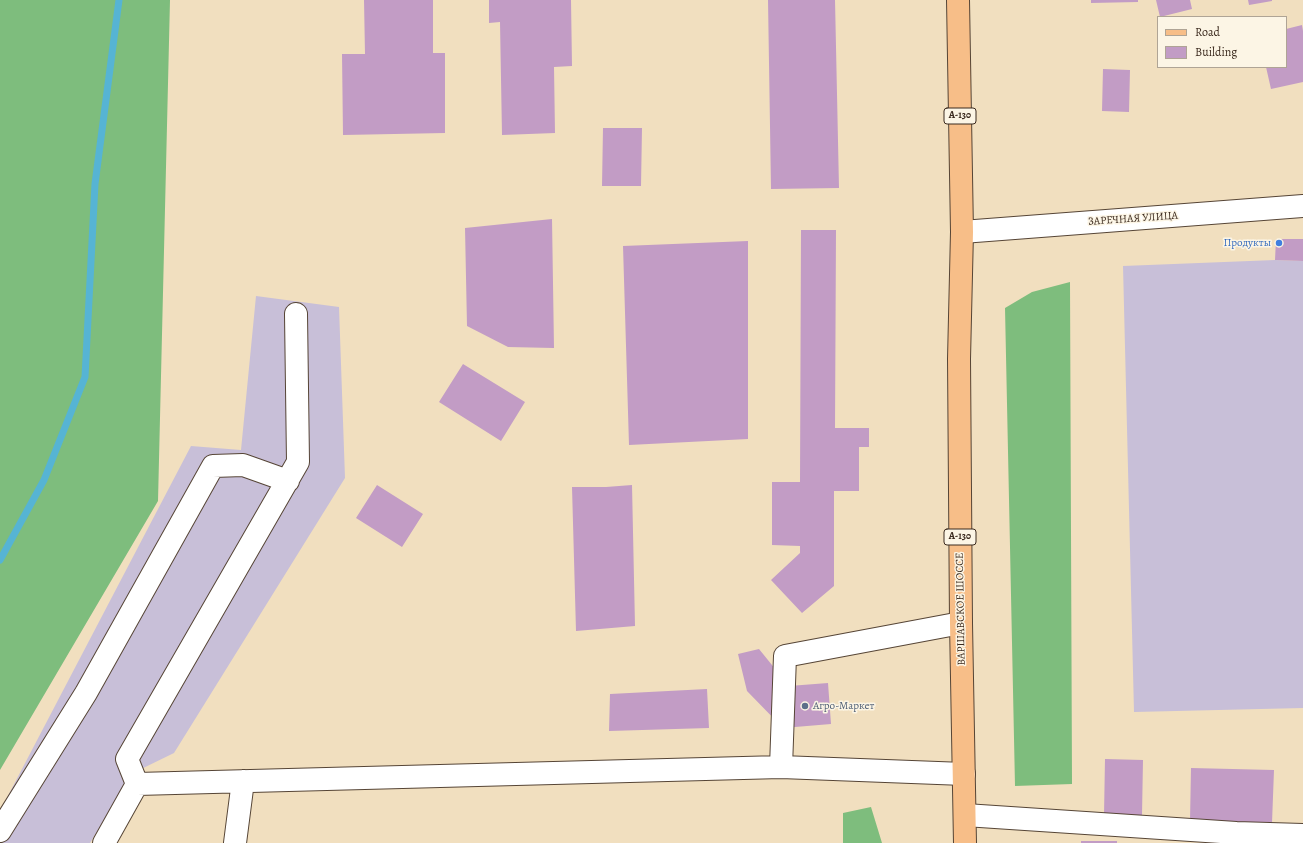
<!DOCTYPE html>
<meta charset="utf-8">
<style>
body{margin:0}
#map{position:relative;width:1303px;height:843px;overflow:hidden;background:#f1dfbf;font-family:Alegreya,serif}
canvas{display:block}
.legend{position:absolute;left:1157px;top:16px;width:130px;height:52px;box-sizing:border-box;background:#fcf5e5;border:1px solid #afa495;margin:0;padding:5px 7px;list-style:none;font-size:12px;color:#3b2a1e}
.legend li{display:flex;align-items:center;gap:8px;height:20px}
.legend b{width:20px;border:1px solid #afa495}
</style>
<div id="map">
<canvas width="1303" height="843"></canvas>
<ul class="legend">
<li><b style="height:5px;background:#f7be88"></b>Road</li>
<li><b style="height:11px;background:#c29cc5"></b>Building</li>
</ul>
</div>
<script>
const ctx = document.querySelector('canvas').getContext('2d');
ctx.lineJoin = 'round';
function paint(path, color) { ctx.fillStyle = color; ctx.fill(path, 'evenodd'); }
function strokePath(path, color, width, dash) { ctx.strokeStyle = color; ctx.lineWidth = width; ctx.lineCap = dash ? 'butt' : 'round'; ctx.setLineDash(dash || []); ctx.stroke(path); }
function write(font, color, halo, rows, align = 'center') {
  ctx.font = font + ' Alegreya,serif'; ctx.lineWidth = 3; ctx.setLineDash([]); ctx.textBaseline = 'middle'; ctx.strokeStyle = halo; ctx.fillStyle = color; for (const [text, x, y, turn = 0] of rows) {
    ctx.save(); ctx.translate(x, y); ctx.rotate((+turn || 0) * Math.PI / 180); ctx.textAlign = isNaN(turn) ? turn : align; if (halo) ctx.strokeText(text, 0, 0); ctx.fillText(text, 0, 0); ctx.restore();
  }
}
const industrial = new Path2D(`
 M 1275,260 L 1303,261 L 1303,708 L 1134,712 L 1123,266 Z
 M 256,296 L 339,307 L 345,478 L 174,753 L 133,773 L 90,843 L 0,843 L 0,811 L 191,446 L 241,450 Z`);
const forest = new Path2D(`
 M 0,0 L 170,0 L 158,501 L 0,770 Z
 M 1070,282 L 1072,784 L 1015,786 L 1005,308 L 1032,292 Z
 M 871,807 L 882,843 L 843,843 L 843,813 Z`);
const stream = new Path2D(`
 M 0,560 L 44,480 L 85,377 L 95,184 L 119,0`);
const building = new Path2D(`
 M 364,0 L 433,0 L 433,53 L 445,53 L 445,133 L 343,135 L 342,54 L 365,54 Z
 M 489,0 L 571,0 L 572,66 L 554,67 L 555,133 L 502,135 L 500,22 L 489,23 Z
 M 768,0 L 835,0 L 839,188 L 771,189 Z
 M 1091,0 L 1138,0 L 1138,2 L 1091,3 Z
 M 1156,0 L 1190,0 L 1192,9 L 1160,17 Z
 M 1248,0 L 1272,0 L 1272,1 L 1249,5 Z
 M 1302,25 L 1303,31 L 1303,82 L 1271,89 L 1266,67 L 1286,67 L 1286,29 Z
 M 1103,69 L 1130,70 L 1129,112 L 1102,111 Z
 M 603,128 L 642,128 L 641,186 L 602,186 Z
 M 552,219 L 554,348 L 508,347 L 467,326 L 465,228 Z
 M 801,230 L 836,230 L 835,428 L 869,428 L 869,447 L 859,447 L 859,491 L 834,491 L 834,586 L 802,613 L 771,580 L 800,553 L 800,546 L 772,545 L 772,482 L 800,482 Z
 M 1276,239 L 1303,239 L 1303,261 L 1275,260 Z
 M 748,241 L 748,439 L 629,445 L 623,246 Z
 M 463,364 L 525,402 L 501,441 L 439,402 Z
 M 377,485 L 423,514 L 402,547 L 356,518 Z
 M 632,485 L 635,626 L 576,631 L 572,487 L 606,487 Z
 M 759,649 L 789,686 L 828,683 L 831,724 L 783,728 L 747,691 L 738,654 Z
 M 707,689 L 709,728 L 609,731 L 610,694 Z
 M 1105,759 L 1143,760 L 1142,815 L 1104,815 Z
 M 1191,768 L 1274,770 L 1272,823 L 1190,821 Z
 M 1081,841 L 1117,841 L 1117,843 L 1081,843 Z`);
const minor = new Path2D(`
 M 962,232 L 1303,206
 M 961,623 L 785,656 L 781,767 L 964,774
 M 137,784 L 781,767
 M 965,815 L 1236,833 L 1237,843
 M 0,831 L 86,693 L 213,466 L 243,465 L 288,481
 M 1236,833 L 1303,835
 M 104,843 L 137,784 L 127,759 L 298,462 L 296,314
 M 235,843 L 243,781`);
const major = new Path2D(`
 M 958,0 L 962,232 L 959,359 L 961,623 L 965,843`);
const markers = [
 [1279,243,4,"#3f7fe0"],
 [805,706,4,"#5c6f8a"]
];
const shields = [
 [960,116,32],
 [960,537,32]
];
const shieldNames = [
 ["А-130",960,116],
 ["А-130",960,537]
];
const streetNames = [
 ["ЗАРЕЧНАЯ УЛИЦА",1133,219,-4],
 ["ВАРШАВСКОЕ ШОССЕ",961,609,-91]
];
const shopNames = [
 ["Продукты",1271,243]
];
const serviceNames = [
 ["Агро-Маркет",813,706]
];
paint(industrial, '#c8bfd8');
paint(forest, '#7ebd7d');
strokePath(stream, '#56b4d4', 7);
paint(building, '#c29cc5');
strokePath(minor, '#564536', 24);
strokePath(major, '#564536', 24);
strokePath(minor, '#fff', 22);
strokePath(major, '#f7be88', 22);
for (const [x, y, r, color] of markers) { const dot = new Path2D(); dot.arc(x, y, r, 0, 2 * Math.PI); ctx.fillStyle = color; ctx.fill(dot); strokePath(dot, '#fcf5e5', 1.5); }
for (const [x, y, w] of shields) { const box = new Path2D(); box.roundRect(x - w / 2, y - 8, w, 16, 3); ctx.fillStyle = '#fcf5e5'; ctx.fill(box); strokePath(box, '#3b2a1e', 1); }
write('bold 10px', '#3b2a1e', null, shieldNames);
write('11px', '#3b2a1e', '#fcf5e5', streetNames);
write('11px', '#366cbe', '#fcf5e5', shopNames, 'right');
write('11px', '#4e5e75', '#fcf5e5', serviceNames, 'left');
</script>
